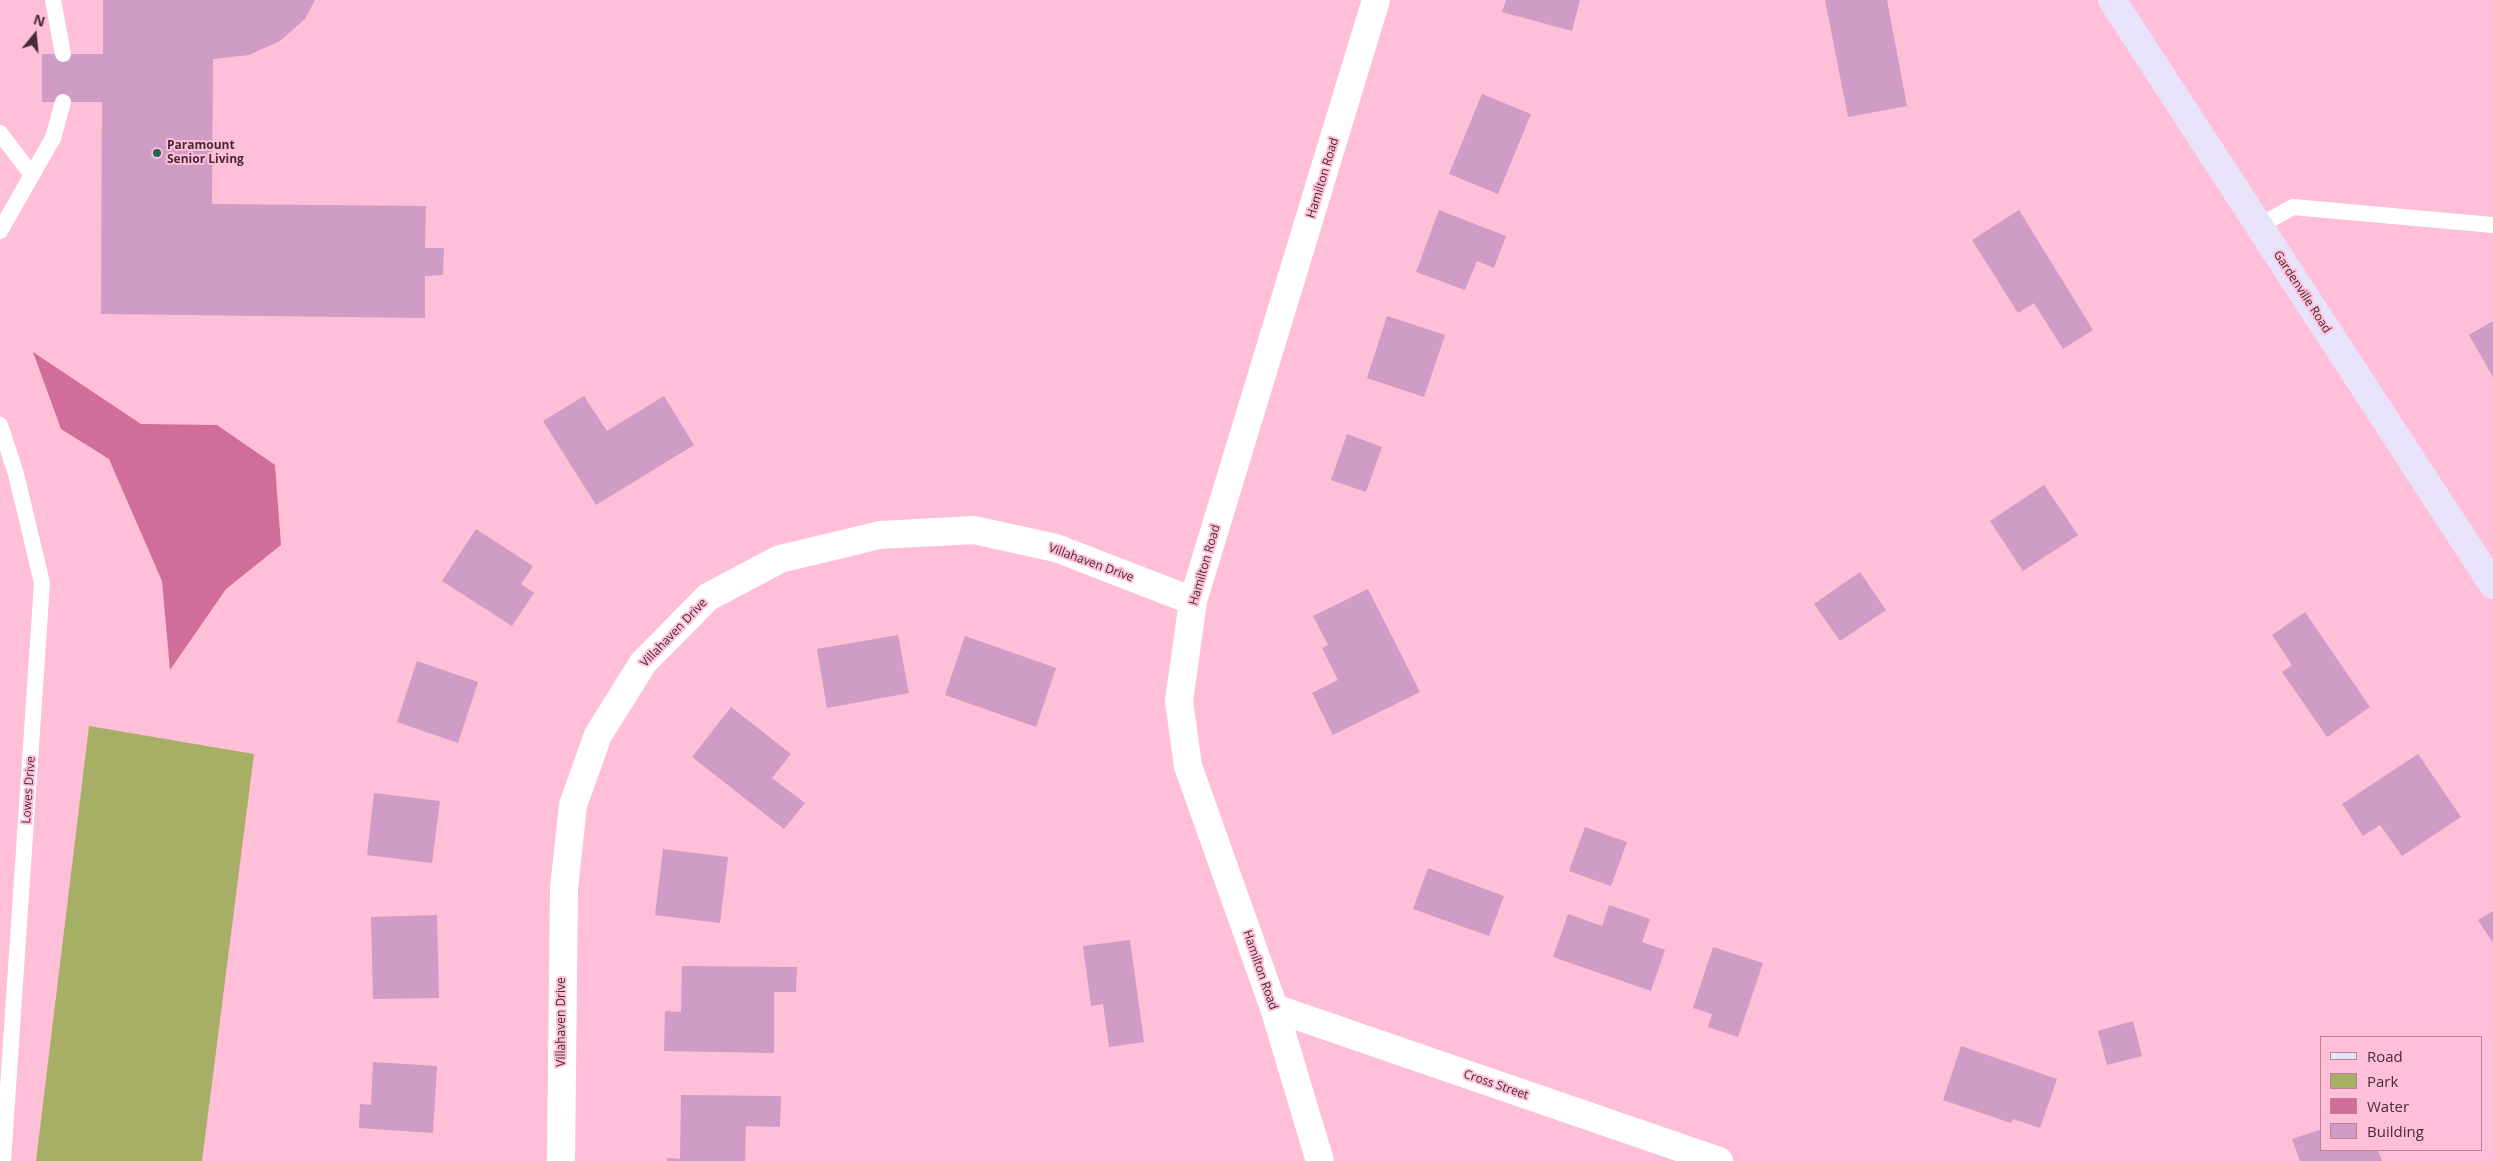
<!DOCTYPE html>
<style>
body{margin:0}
#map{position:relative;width:2493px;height:1161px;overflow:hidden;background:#ffbfd8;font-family:"Open Sans",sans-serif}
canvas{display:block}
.legend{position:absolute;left:2320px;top:1036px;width:162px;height:115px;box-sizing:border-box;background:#ffbfd8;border:1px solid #b58498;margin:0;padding:6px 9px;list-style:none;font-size:15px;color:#462c37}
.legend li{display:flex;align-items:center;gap:10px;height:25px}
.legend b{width:25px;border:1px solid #b58498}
.north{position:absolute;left:10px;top:10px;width:50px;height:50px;-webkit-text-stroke:4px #ffbfd8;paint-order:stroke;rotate:17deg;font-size:14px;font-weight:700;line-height:20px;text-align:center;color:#462c37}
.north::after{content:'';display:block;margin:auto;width:18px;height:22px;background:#462c37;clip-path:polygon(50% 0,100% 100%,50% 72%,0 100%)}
</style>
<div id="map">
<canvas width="2493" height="1161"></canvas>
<ul class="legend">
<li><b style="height:6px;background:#e8e3fa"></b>Road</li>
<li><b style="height:14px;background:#a7ae66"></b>Park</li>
<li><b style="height:14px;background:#d16d99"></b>Water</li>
<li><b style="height:14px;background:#ce9cc4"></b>Building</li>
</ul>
<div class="north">N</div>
</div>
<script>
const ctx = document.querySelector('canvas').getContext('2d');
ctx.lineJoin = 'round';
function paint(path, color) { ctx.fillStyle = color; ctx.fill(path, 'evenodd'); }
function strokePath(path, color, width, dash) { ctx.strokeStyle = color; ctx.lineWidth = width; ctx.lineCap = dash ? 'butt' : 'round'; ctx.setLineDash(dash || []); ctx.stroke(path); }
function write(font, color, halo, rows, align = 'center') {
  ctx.font = font + ' "Open Sans",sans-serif'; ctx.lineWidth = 4; ctx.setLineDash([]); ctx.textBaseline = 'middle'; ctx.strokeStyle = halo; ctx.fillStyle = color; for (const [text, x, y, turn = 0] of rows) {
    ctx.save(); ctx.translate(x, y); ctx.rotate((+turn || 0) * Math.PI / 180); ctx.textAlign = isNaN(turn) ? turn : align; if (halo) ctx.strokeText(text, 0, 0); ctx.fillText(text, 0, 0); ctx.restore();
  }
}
const green = new Path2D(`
 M 89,726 L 254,754 L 202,1161 L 36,1161 Z`);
const water = new Path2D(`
 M 33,352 L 141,424 L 217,425 L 275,465 L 281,545 L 226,589 L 170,670 L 162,581 L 109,459 L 61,429 Z`);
const building = new Path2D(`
 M 103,0 L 315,0 L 305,19 L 280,41 L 249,55 L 213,59 L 212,204 L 426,206 L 425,248 L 444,248 L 443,275 L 425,276 L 425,318 L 101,314 L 102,102 L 42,102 L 42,54 L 103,54 Z
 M 1506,0 L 1580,0 L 1572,31 L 1502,12 Z
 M 1825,0 L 1887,0 L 1907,106 L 1848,117 Z
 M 1482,94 L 1531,114 L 1498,194 L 1449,174 Z
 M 1439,210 L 1506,236 L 1494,268 L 1477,261 L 1465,290 L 1416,272 Z
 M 2019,210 L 2093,330 L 2063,349 L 2034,303 L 2018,313 L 1972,240 Z
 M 1387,316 L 1445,335 L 1424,397 L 1367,378 Z
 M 2493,321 L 2493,377 L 2469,335 Z
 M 584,396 L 607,431 L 664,396 L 694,445 L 596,505 L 543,421 Z
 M 1347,434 L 1382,447 L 1366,492 L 1331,480 Z
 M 2044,485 L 2078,535 L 2023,571 L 1990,521 Z
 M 476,529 L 533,566 L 521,584 L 534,593 L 512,626 L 442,581 Z
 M 1860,572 L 1886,610 L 1840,641 L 1814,604 Z
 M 1368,589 L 1420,692 L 1333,735 L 1312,693 L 1338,680 L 1322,648 L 1328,645 L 1313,616 Z
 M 2305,612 L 2370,707 L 2327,737 L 2282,672 L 2292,665 L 2272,635 Z
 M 898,635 L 909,693 L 827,708 L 817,649 Z
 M 965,636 L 1056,668 L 1036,727 L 945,695 Z
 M 417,661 L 478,682 L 458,743 L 397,722 Z
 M 731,707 L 791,754 L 772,778 L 805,803 L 784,829 L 692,757 Z
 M 2418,754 L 2461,817 L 2402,856 L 2380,825 L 2363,836 L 2342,804 Z
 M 374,793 L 440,801 L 432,863 L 367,855 Z
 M 1585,827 L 1627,842 L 1611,886 L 1569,871 Z
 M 663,849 L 728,857 L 720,923 L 655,915 Z
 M 1428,868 L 1504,896 L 1489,936 L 1413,909 Z
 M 1609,905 L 1650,919 L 1642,942 L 1665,950 L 1651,991 L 1553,957 L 1568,914 L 1602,926 Z
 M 2493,911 L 2493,943 L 2478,920 Z
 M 437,915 L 439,998 L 373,999 L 371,917 Z
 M 1130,940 L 1144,1042 L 1109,1047 L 1103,1004 L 1091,1006 L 1083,946 Z
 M 1713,947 L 1763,963 L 1738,1037 L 1708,1027 L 1712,1014 L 1693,1008 Z
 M 682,966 L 797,967 L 796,992 L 774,992 L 774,1053 L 664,1051 L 665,1011 L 681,1012 Z
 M 2133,1021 L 2142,1056 L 2107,1065 L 2098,1031 Z
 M 1961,1046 L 2057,1079 L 2040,1128 L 2013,1119 L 2011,1123 L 1943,1100 Z
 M 373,1062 L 437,1066 L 433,1133 L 359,1128 L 360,1104 L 371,1105 Z
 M 681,1095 L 781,1096 L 780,1127 L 746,1126 L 745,1161 L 667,1161 L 667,1158 L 680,1159 Z
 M 2322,1129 L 2322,1150 L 2378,1150 L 2382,1161 L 2300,1161 L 2292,1139 Z`);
const lane = new Path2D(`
 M 53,0 L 63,54
 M 0,133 L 32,175
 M 2259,226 L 2293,207 L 2493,225
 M 0,231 L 53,138 L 63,102
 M 0,425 L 16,474 L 42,583 L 3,1161`);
const street = new Path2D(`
 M 1274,1008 L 1719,1161
 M 561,1161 L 564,888 L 573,805 L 598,735 L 643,663 L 708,597 L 780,559 L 880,535 L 974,530 L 1056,548 L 1193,601
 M 1320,1161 L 1274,1008 L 1188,766 L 1179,701 L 1193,601 L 1376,0`);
const secondary = new Path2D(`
 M 2112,0 L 2493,585`);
const markers = [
 [157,153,5,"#246655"]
];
const poiNames = [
 ["Paramount",167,146],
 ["Senior Living",167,160]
];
const streetNames = [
 ["Hamilton Road",1323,178,-73],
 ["Gardenville Road",2302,292,57],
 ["Villahaven Drive",1091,563,20],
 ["Hamilton Road",1205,565,-74],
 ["Villahaven Drive",674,633,-46],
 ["Lowes Drive",29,790,-86],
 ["Hamilton Road",1260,970,71],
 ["Villahaven Drive",562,1022,-90],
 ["Cross Street",1496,1085,19]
];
paint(green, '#a7ae66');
paint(water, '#d16d99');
paint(building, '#ce9cc4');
strokePath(lane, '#fff', 16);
strokePath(street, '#fff', 28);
strokePath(secondary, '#e8e3fa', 28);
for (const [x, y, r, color] of markers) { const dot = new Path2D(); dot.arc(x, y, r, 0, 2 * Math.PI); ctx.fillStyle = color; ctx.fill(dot); strokePath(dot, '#ffbfd8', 2); }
write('bold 12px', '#462c37', '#ffbfd8', poiNames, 'left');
write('12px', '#462c37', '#ffbfd8', streetNames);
</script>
